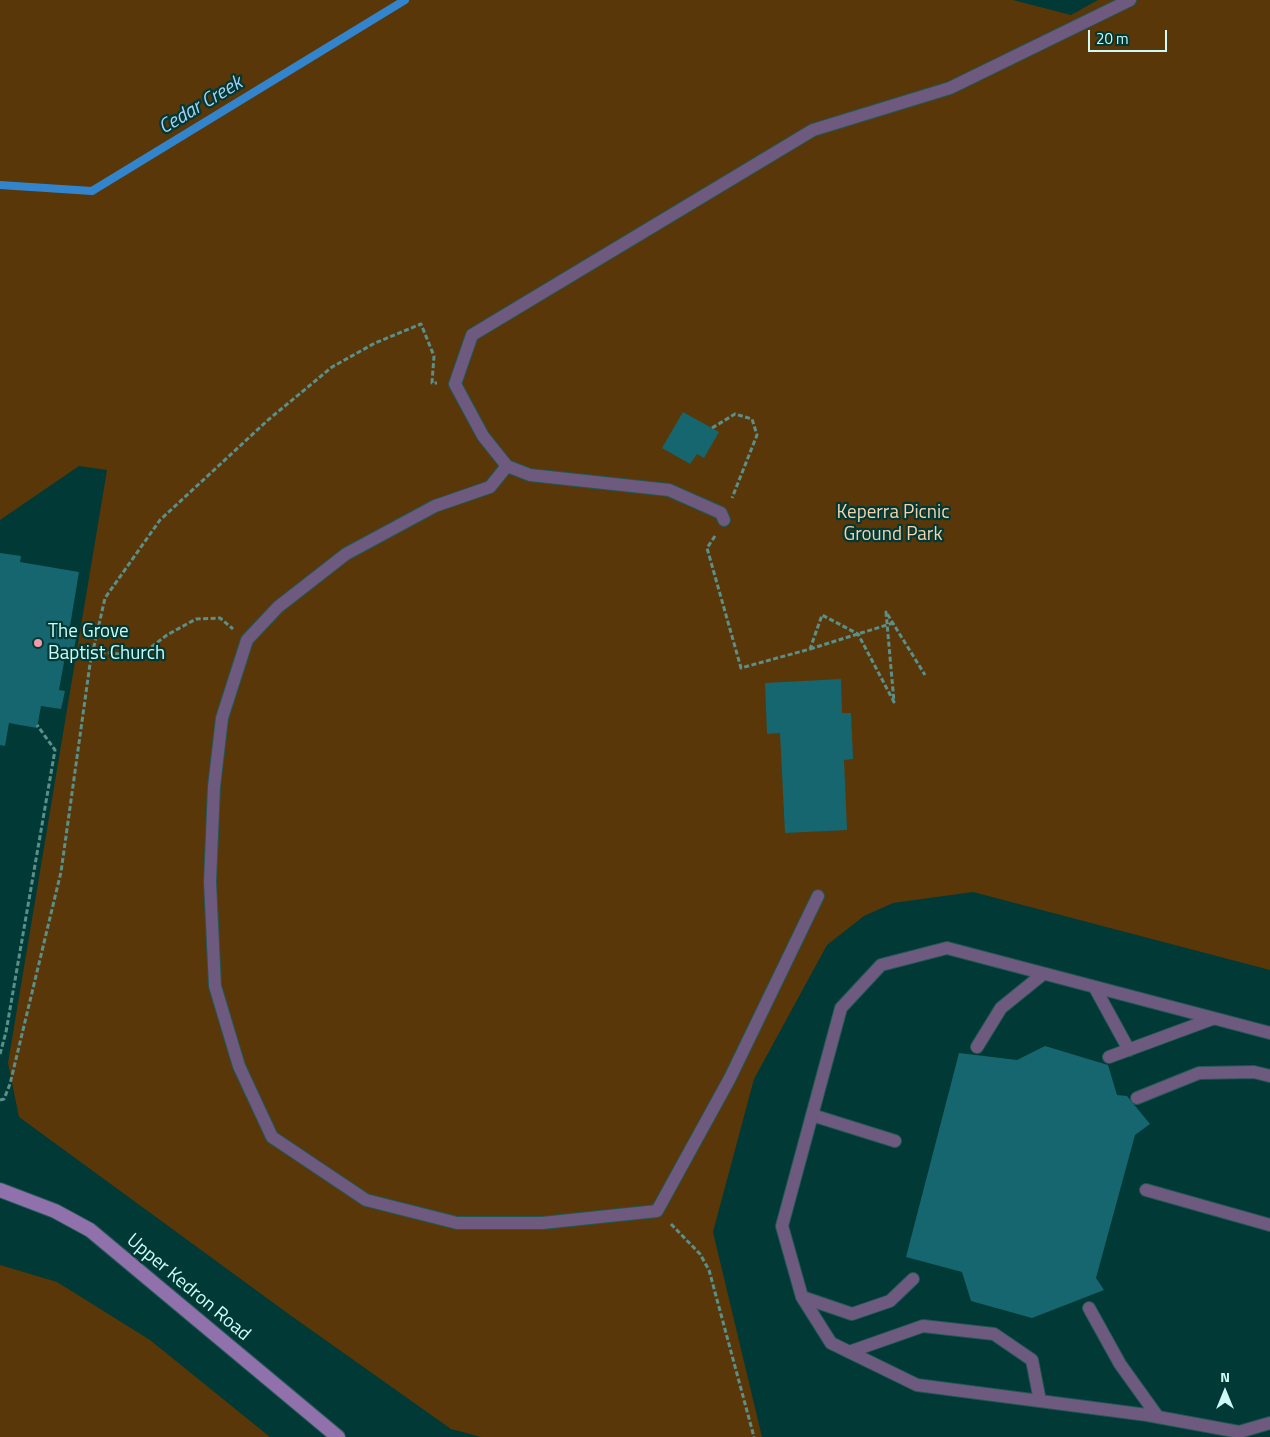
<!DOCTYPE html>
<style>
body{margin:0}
#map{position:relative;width:1270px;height:1437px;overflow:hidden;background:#003935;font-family:"Titillium Web",sans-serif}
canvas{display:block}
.north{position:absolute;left:1200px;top:1367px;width:50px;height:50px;-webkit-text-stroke:4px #003935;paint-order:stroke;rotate:0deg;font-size:14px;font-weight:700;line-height:20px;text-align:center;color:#cefbf6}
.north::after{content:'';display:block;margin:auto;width:18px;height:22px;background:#cefbf6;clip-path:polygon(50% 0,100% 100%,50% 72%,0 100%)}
.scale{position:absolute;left:1088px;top:30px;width:79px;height:22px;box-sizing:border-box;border:2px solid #cefbf6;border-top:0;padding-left:6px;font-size:15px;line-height:18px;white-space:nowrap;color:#cefbf6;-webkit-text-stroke:4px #003935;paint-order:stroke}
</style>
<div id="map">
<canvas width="1270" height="1437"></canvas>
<div class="north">N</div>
<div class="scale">20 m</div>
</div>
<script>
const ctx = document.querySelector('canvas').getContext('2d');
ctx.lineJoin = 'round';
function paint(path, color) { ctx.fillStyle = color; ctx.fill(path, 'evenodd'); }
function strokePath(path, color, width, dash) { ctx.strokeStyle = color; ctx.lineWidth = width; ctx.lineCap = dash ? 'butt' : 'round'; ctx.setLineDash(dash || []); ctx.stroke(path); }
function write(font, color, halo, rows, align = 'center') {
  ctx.font = font + ' "Titillium Web",sans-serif'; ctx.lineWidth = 4.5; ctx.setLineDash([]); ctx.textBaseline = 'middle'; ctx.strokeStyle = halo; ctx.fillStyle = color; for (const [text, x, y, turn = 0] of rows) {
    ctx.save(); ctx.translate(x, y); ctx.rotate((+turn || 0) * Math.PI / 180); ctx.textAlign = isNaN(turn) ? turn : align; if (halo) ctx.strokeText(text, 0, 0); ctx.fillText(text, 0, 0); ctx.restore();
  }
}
const green = new Path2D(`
 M 0,0 L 1013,0 L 1071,15 L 1098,0 L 1270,0 L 1270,970 L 973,892 L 893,903 L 864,916 L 827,945 L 754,1079 L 713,1232 L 762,1437 L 481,1437 L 451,1429 L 290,1315 L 19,1117 L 8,1063 L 107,470 L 79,466 L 0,520 Z
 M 0,1265 L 57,1282 L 150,1340 L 270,1437 L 0,1437 Z`);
const stream = new Path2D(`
 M 0,185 L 92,191 L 405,0`);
const building = new Path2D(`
 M 683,412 L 719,432 L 704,458 L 697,454 L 690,464 L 662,448 Z
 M 0,553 L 21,556 L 20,562 L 79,572 L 69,632 L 77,634 L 73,653 L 66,651 L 59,690 L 65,691 L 61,709 L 41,706 L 37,728 L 9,723 L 5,746 L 0,745 Z
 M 841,679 L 842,713 L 851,713 L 853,759 L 844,760 L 847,830 L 785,833 L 780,733 L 767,734 L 765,683 Z
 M 1045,1046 L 1108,1065 L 1117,1095 L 1127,1096 L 1150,1124 L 1135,1135 L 1096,1278 L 1104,1290 L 1032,1318 L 971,1301 L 962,1272 L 906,1257 L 959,1053 L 1017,1060 Z`);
const path = new Path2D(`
 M 712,428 L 735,414 L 752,419 L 757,435 L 732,498
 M 715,536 L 707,548 L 741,668 L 810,649 L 822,615 L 858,634 L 894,702 L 886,612 L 925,675
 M 810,649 L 893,623
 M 93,651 L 119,654 L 146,651 L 167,635 L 196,619 L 220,618 L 233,629
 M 0,1054 L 6,1032 L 55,750 L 37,725
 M 0,1100 L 4,1099 L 10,1084 L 61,872 L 90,664 L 105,598 L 160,520 L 268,420 L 332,367 L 375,343 L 421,324 L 434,356 L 432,383 L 437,383
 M 671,1224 L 700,1254 L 709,1270 L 754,1437`);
const service = new Path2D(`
 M 507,466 L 490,487 L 435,506 L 346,554 L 278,607 L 247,640 L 222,718 L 214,787 L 210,882 L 215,986 L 239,1066 L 272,1137 L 366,1200 L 457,1223 L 542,1223 L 657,1211 L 730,1078 L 818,896
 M 724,520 L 721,513 L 669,490 L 530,475 L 507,466 L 483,436 L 455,384 L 472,335 L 813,130 L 950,88 L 1130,0
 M 1095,988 L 1129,1050
 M 1270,1033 L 947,948 L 881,965 L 841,1008 L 782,1226 L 802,1297 L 831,1343 L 917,1385 L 1147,1415 L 1239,1432 L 1270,1423
 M 977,1047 L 1001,1008 L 1043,974
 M 1109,1057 L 1212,1019
 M 1137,1098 L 1199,1073 L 1254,1072 L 1270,1076
 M 812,1115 L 895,1141
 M 1146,1190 L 1270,1225
 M 802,1297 L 852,1314 L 890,1301 L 913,1279
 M 1089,1308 L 1120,1364 L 1158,1417
 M 849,1352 L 923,1326 L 994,1334 L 1032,1360 L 1040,1401`);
const secondary = new Path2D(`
 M 0,1190 L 55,1211 L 90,1230 L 338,1437`);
const markers = [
 [38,643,5,"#f39aaa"]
];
const parkNames = [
 ["Keperra Picnic",893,513],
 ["Ground Park",893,535]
];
const poiNames = [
 ["The Grove",48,632],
 ["Baptist Church",48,654]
];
const streetNames = [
 ["Upper Kedron Road",188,1288,40]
];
const waterNames = [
 ["Cedar Creek",201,106,-31]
];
paint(green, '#593708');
strokePath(stream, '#3285cd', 8);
paint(building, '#166670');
strokePath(service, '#215854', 14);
strokePath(secondary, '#215854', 16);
strokePath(path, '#5b8f8a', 3, [5, 2.5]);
strokePath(service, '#6e5a7f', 12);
strokePath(secondary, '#9071ab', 14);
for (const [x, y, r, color] of markers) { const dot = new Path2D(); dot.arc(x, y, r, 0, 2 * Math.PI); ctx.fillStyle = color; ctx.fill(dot); strokePath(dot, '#003935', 2); }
write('19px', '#f7d2ab', '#003935', parkNames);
write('19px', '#cefbf6', '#003935', poiNames, 'left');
write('19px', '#cefbf6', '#003935', streetNames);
write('italic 20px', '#aacff5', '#003935', waterNames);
</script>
